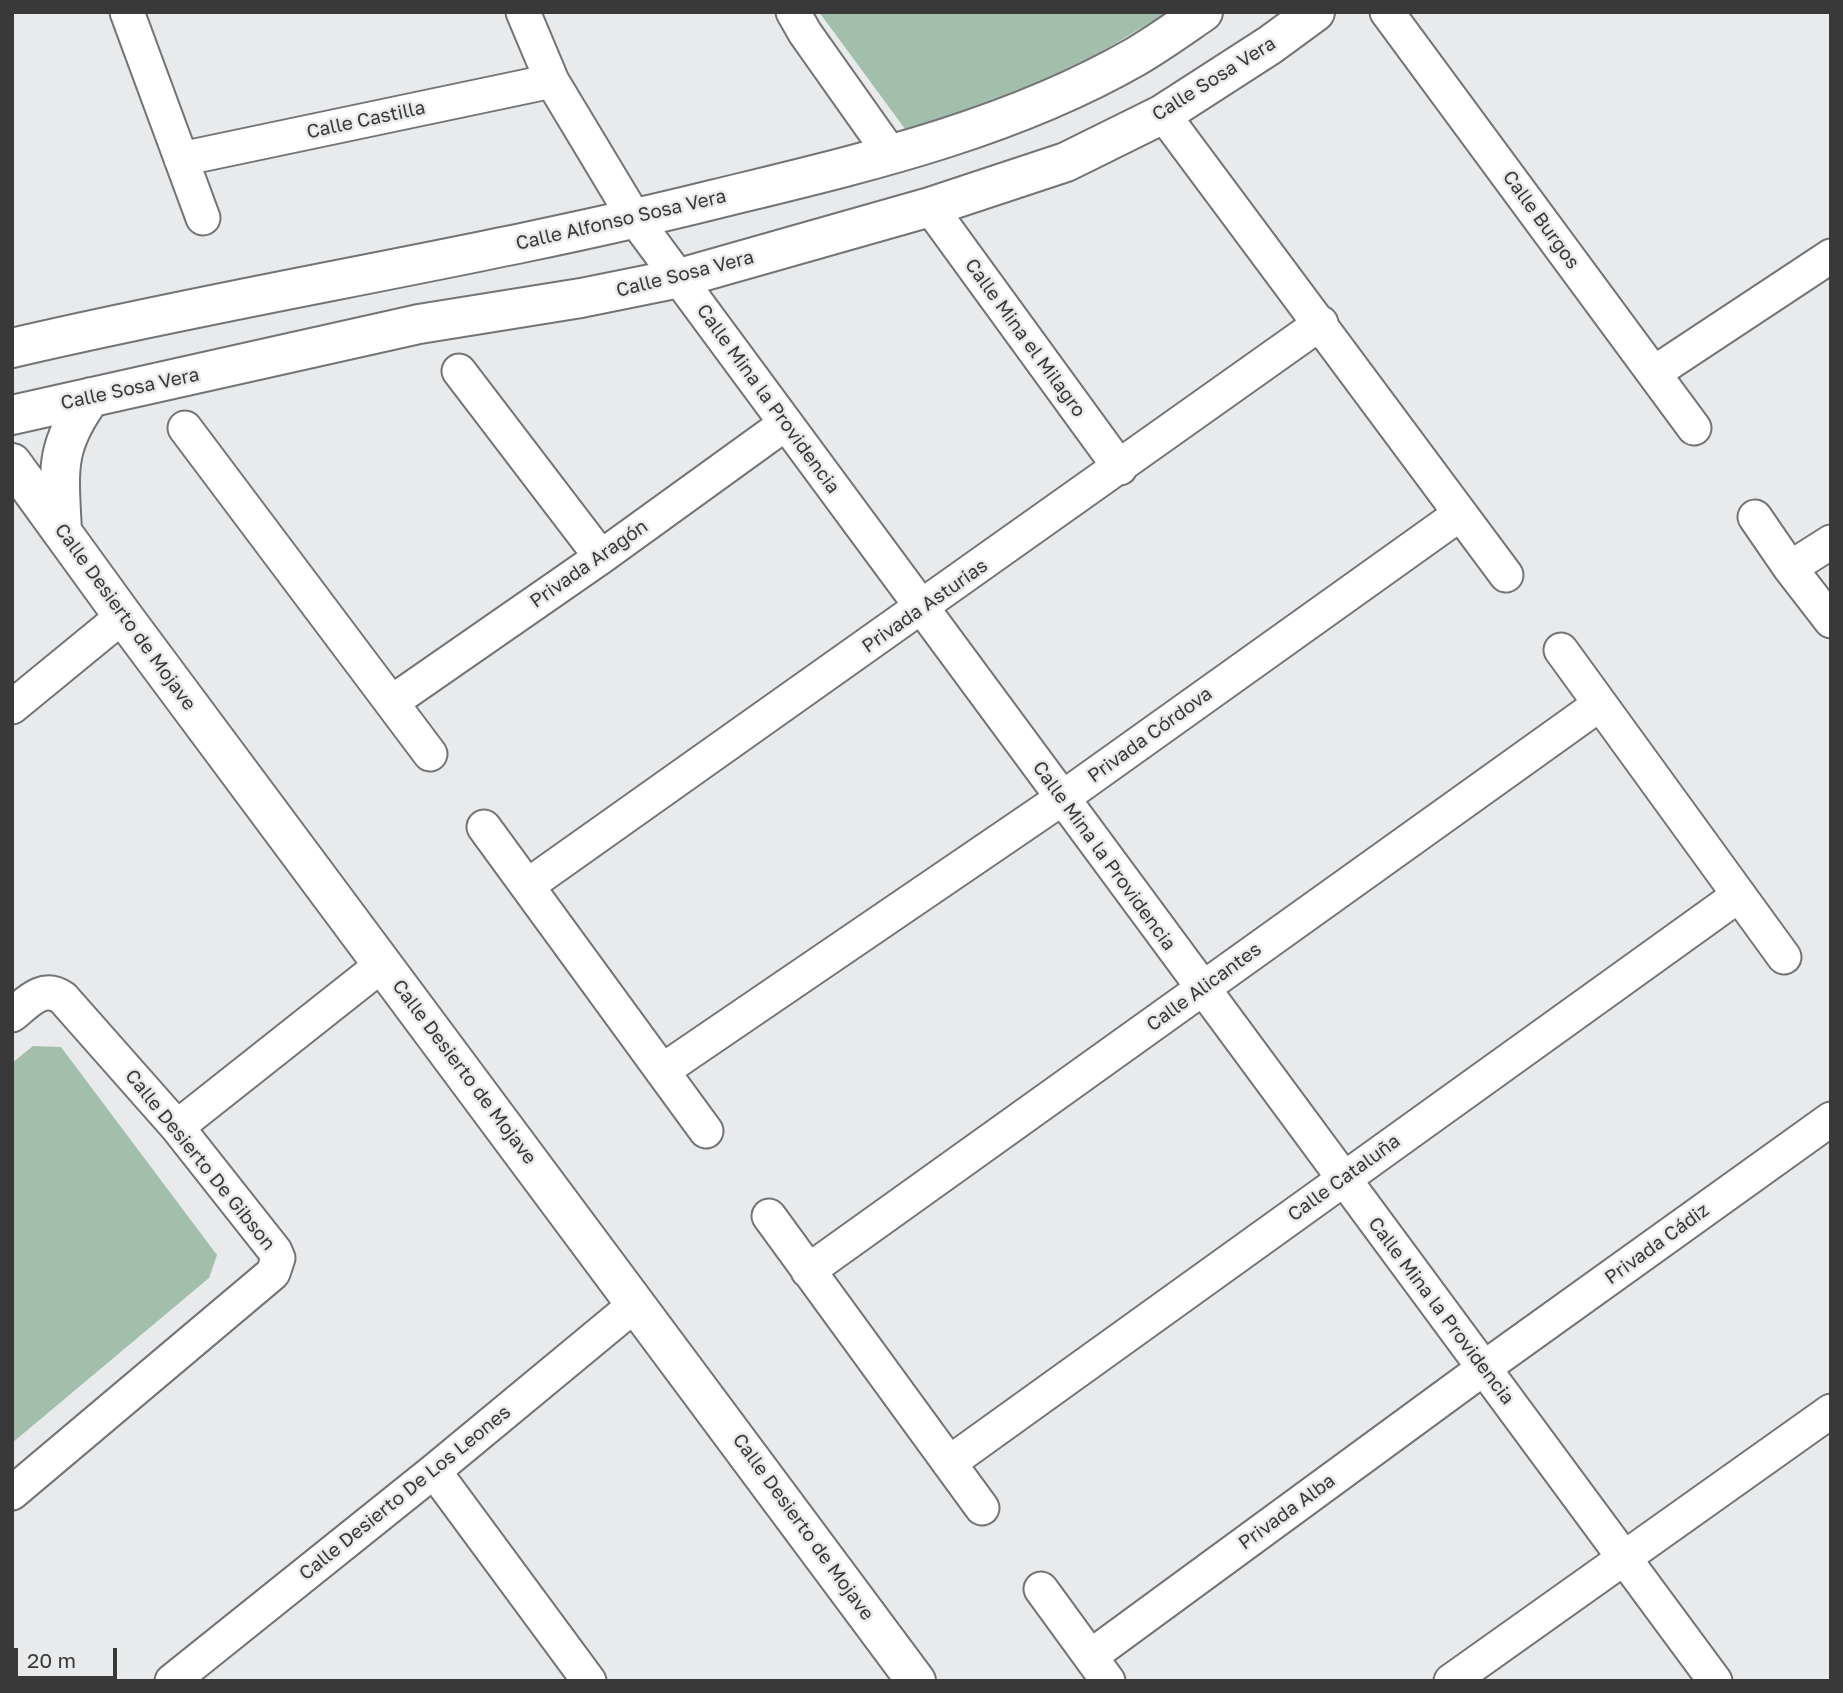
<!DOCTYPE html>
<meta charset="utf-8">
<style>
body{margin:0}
#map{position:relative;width:1843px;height:1693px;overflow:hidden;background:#e8eaeb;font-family:"Golos Text",sans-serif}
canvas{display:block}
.frame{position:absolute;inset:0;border:14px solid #39393a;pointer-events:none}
.scale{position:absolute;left:14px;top:1648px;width:103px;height:32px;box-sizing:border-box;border:4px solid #39393a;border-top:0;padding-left:9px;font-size:21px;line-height:24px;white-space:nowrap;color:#39393a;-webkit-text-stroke:5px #e8eaeb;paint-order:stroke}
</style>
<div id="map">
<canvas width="1843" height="1693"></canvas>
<div class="frame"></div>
<div class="scale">20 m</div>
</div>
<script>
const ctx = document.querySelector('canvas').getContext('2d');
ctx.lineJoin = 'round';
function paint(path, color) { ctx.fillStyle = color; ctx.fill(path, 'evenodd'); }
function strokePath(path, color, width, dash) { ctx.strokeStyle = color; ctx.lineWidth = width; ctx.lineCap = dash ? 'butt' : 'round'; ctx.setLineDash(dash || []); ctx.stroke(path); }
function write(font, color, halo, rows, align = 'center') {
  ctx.font = font + ' "Golos Text",sans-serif'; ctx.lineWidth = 5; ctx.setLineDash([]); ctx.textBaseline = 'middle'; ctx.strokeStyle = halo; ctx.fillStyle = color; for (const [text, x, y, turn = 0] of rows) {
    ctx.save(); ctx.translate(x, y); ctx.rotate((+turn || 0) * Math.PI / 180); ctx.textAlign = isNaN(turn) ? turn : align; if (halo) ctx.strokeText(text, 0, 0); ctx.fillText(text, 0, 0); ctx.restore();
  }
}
const green = new Path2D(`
 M 819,12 L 1168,12 L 1079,65 L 988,113 L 911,137 Z
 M 33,1046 L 61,1047 L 217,1255 L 209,1278 L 12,1443 L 12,1063 Z`);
const street = new Path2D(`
 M 127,12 L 203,218
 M 523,12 L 552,81 L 635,219 L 1715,1681
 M 793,12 L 805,33 L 892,156
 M 1387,12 L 1694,428
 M 1163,114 L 1506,575
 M 181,159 L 552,81
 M 930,207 L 1120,468
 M 459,371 L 601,557
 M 1654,373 L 1831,256
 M 185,428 L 430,754
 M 1755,517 L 1790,568 L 1831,621
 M 1790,568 L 1831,542
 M 1561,650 L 1784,957
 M 392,702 L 601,557 L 785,424
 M 12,707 L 123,616
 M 484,827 L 706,1131
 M 527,886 L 1321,323
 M 12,1015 C 28,1002 43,984 63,998 L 177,1127 L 275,1251 L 278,1258 L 273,1273 L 12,1493
 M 662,1071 L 1061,799 L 1460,514
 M 177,1127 L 383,964
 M 769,1216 L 982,1508
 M 808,1271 L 1600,704
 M 949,1463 L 1739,895
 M 434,1471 L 589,1681
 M 1041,1589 L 1108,1681
 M 1091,1656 L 1484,1368 L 1831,1119
 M 172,1681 L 434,1471 L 637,1303
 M 1451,1681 L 1831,1411`);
const secondary = new Path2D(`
 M 12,348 C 246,293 483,257 716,199 C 859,164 1006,131 1135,57 C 1159,43 1181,27 1203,12
 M 12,415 L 419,324 L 581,298 L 680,278 L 930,207 L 1066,162 L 1163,114 L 1270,45 L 1315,12
 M 12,463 L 123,616 L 916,1681
 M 62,531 C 59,471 54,447 91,397`);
const streetNames = [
 ["Calle Sosa Vera",1214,79,-32],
 ["Calle Castilla",366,120,-12],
 ["Calle Alfonso Sosa Vera",621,220,-13],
 ["Calle Burgos",1541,220,54],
 ["Calle Sosa Vera",685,274,-14],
 ["Calle Mina el Milagro",1025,338,54],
 ["Calle Sosa Vera",130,389,-12],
 ["Calle Mina la Providencia",768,399,54],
 ["Privada Aragón",589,564,-35],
 ["Privada Asturias",925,606,-35],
 ["Calle Desierto de Mojave",125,617,54],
 ["Privada Córdova",1150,735,-36],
 ["Calle Mina la Providencia",1104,856,54],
 ["Calle Alicantes",1204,987,-36],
 ["Calle Desierto de Mojave",464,1072,53],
 ["Calle Desierto De Gibson",200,1160,51],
 ["Calle Cataluña",1344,1178,-36],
 ["Privada Cádiz",1657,1244,-36],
 ["Calle Mina la Providencia",1441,1311,53],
 ["Calle Desierto De Los Leones",405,1493,-39],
 ["Privada Alba",1287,1512,-36],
 ["Calle Desierto de Mojave",803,1527,54]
];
paint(green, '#a2bfac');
strokePath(street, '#737476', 37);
strokePath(secondary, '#737476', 42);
strokePath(street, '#fff', 33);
strokePath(secondary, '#fff', 38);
write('19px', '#39393a', '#e8eaeb', streetNames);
</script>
